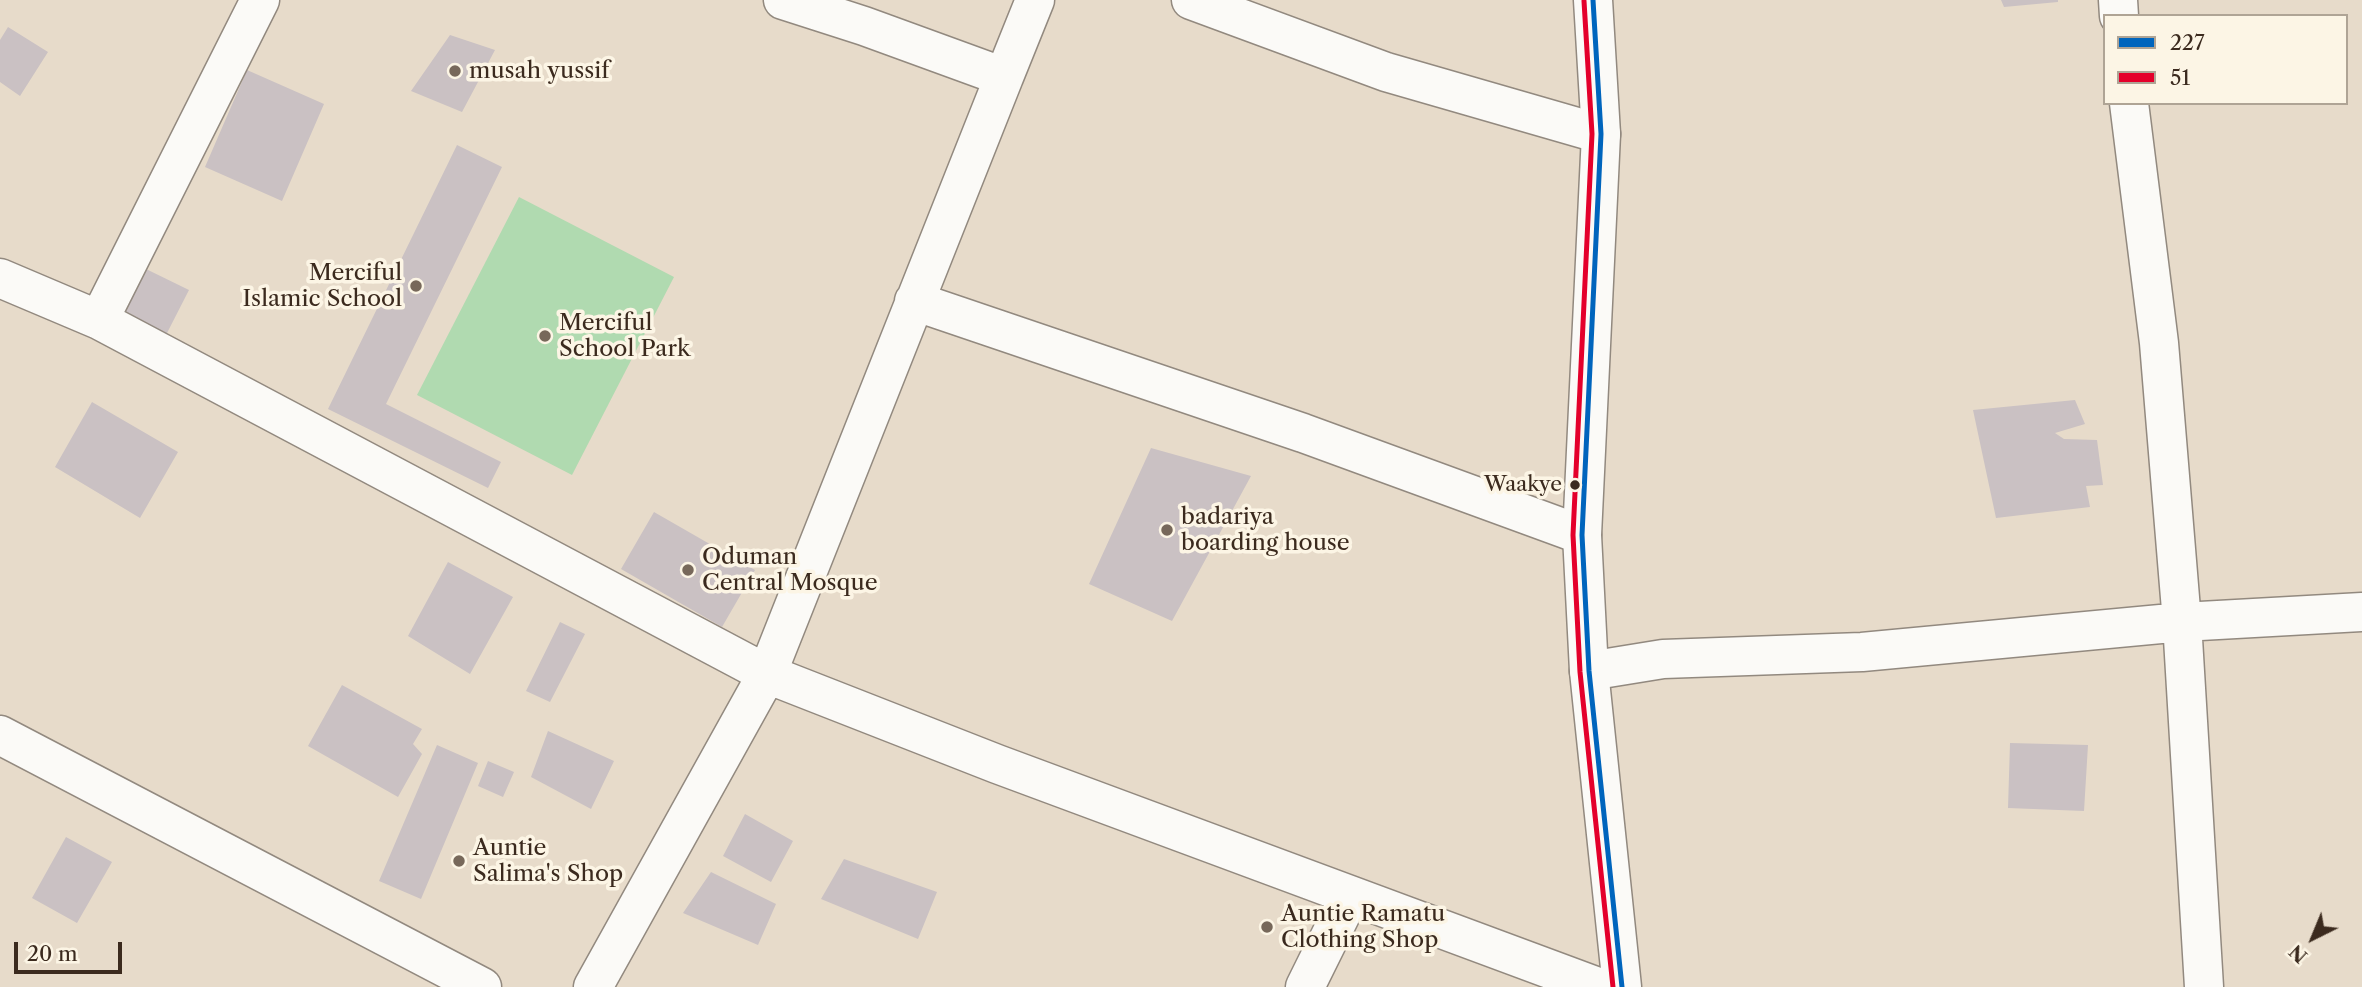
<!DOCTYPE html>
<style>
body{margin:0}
#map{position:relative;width:2362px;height:987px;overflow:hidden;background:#e7dbca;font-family:"Libre Caslon Text",serif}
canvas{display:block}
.legend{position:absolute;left:2103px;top:14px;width:245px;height:91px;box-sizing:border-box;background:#fcf5e5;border:2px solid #afa495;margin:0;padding:9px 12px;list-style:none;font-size:21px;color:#3b2a1e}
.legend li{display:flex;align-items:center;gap:14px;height:35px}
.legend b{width:35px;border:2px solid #afa495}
.north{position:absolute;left:2278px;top:903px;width:70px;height:70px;-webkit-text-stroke:5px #fcf5e5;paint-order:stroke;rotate:223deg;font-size:19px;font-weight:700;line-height:28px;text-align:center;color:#3b2a1e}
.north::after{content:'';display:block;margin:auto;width:24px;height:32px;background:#3b2a1e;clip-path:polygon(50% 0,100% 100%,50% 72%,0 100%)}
.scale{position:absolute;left:14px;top:942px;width:108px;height:32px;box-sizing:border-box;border:4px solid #3b2a1e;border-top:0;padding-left:9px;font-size:21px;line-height:24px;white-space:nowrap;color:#3b2a1e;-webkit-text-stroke:5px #fcf5e5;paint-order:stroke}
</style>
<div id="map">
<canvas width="2362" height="987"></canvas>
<ul class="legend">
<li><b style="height:9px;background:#0065bd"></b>227</li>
<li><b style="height:9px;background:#e4002b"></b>51</li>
</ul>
<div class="north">N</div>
<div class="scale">20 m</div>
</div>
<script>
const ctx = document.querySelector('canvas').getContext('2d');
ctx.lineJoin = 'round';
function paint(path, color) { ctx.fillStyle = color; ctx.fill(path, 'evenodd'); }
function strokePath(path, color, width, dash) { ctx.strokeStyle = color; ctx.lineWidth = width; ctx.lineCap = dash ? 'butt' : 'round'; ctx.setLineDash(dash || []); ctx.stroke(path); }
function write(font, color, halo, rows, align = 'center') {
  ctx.font = font + ' "Libre Caslon Text",serif'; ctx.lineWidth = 7; ctx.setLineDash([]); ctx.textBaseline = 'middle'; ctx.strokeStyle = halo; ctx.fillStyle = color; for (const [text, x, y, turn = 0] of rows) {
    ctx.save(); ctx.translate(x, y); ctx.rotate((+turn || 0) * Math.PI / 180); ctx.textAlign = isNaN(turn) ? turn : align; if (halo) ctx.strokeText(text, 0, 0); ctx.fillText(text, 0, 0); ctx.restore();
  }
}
const green = new Path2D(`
 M 519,197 L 674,277 L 572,475 L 417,395 Z`);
const building = new Path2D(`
 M 2001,0 L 2058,0 L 2058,2 L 2004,7 Z
 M 8,27 L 48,52 L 20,96 L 0,82 L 0,40 Z
 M 450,35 L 495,50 L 462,112 L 411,91 Z
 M 247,70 L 324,104 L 282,201 L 205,167 Z
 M 457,145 L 502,167 L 386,404 L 501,462 L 488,488 L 328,409 Z
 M 146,269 L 189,290 L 166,335 L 124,314 Z
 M 2075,400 L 2085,424 L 2055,433 L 2064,439 L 2097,440 L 2103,485 L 2086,486 L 2090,507 L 1996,518 L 1973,410 Z
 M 92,402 L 178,452 L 140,518 L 55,467 Z
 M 1151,448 L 1251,476 L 1172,621 L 1089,584 Z
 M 654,512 L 755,570 L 722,627 L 621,569 Z
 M 448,562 L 513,597 L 470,674 L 408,636 Z
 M 560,622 L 585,634 L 550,702 L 526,691 Z
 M 342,685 L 422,729 L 413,744 L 422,754 L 398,797 L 308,746 Z
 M 548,731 L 614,761 L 591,809 L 531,777 Z
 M 2010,743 L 2088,745 L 2084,811 L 2008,808 Z
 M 437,745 L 478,763 L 421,899 L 379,881 Z
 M 488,761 L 514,772 L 503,797 L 478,786 Z
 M 745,814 L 793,841 L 771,882 L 723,856 Z
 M 66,837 L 112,862 L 77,923 L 32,898 Z
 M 844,859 L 937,892 L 918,939 L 821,899 Z
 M 711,872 L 776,904 L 758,945 L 683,913 Z`);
const minor = new Path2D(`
 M 260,0 L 99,320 L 767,674 L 1004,77 L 864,26 L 783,0
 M 1191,0 L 1386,72 L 1601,134
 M 2118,0 L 2119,16
 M 1004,77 L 1035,0
 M 2129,103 L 2159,343 L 2182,622 L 2204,987
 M 0,278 L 99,320
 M 914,301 L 1303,433 L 1582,535
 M 1589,671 L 1663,659 L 1862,652 L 2182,622 L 2362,612
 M 0,735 L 482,987
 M 593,987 L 767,674 L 997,764 L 1598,987
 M 1305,987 L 1350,896`);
const tertiary = new Path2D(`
 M 1593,0 L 1601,134 L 1582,535 L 1589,671 L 1622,987`);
const bus1 = new Path2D(`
 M 1593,0 L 1601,134 L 1582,535 L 1589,671 L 1622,987`);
const bus2 = new Path2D(`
 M 1584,1 L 1592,134 L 1573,535 L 1580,672 L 1613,987`);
const markers = [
 [455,71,7,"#77685a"],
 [416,286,7,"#77685a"],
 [545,336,7,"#77685a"],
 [1575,485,6,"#3b2a1e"],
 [1167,530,7,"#77685a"],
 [688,570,7,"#77685a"],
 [459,861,7,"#77685a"],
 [1267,927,7,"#77685a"]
];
const busNames = [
 ["Waakye",1562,485]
];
const poiNames = [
 ["musah yussif",469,71],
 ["Merciful",402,273,"right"],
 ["Islamic School",402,299,"right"],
 ["Merciful",559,323],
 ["School Park",559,349],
 ["badariya",1181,517],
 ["boarding house",1181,543],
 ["Oduman",702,557],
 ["Central Mosque",702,583],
 ["Auntie",473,848],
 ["Salima's Shop",473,874],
 ["Auntie Ramatu",1281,914],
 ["Clothing Shop",1281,940]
];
paint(green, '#b0dab0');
paint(building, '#cac1c3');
strokePath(minor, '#92897f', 41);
strokePath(tertiary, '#92897f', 41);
strokePath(minor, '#fbfaf7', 38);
strokePath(tertiary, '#fbfaf7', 38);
strokePath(bus1, '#0065bd', 5);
strokePath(bus2, '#e4002b', 5);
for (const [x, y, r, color] of markers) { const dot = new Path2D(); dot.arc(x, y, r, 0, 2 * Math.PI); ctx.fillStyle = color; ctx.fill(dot); strokePath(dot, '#fcf5e5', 2.5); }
write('21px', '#3b2a1e', '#fcf5e5', busNames, 'right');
write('23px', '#3b2a1e', '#fcf5e5', poiNames, 'left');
</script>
